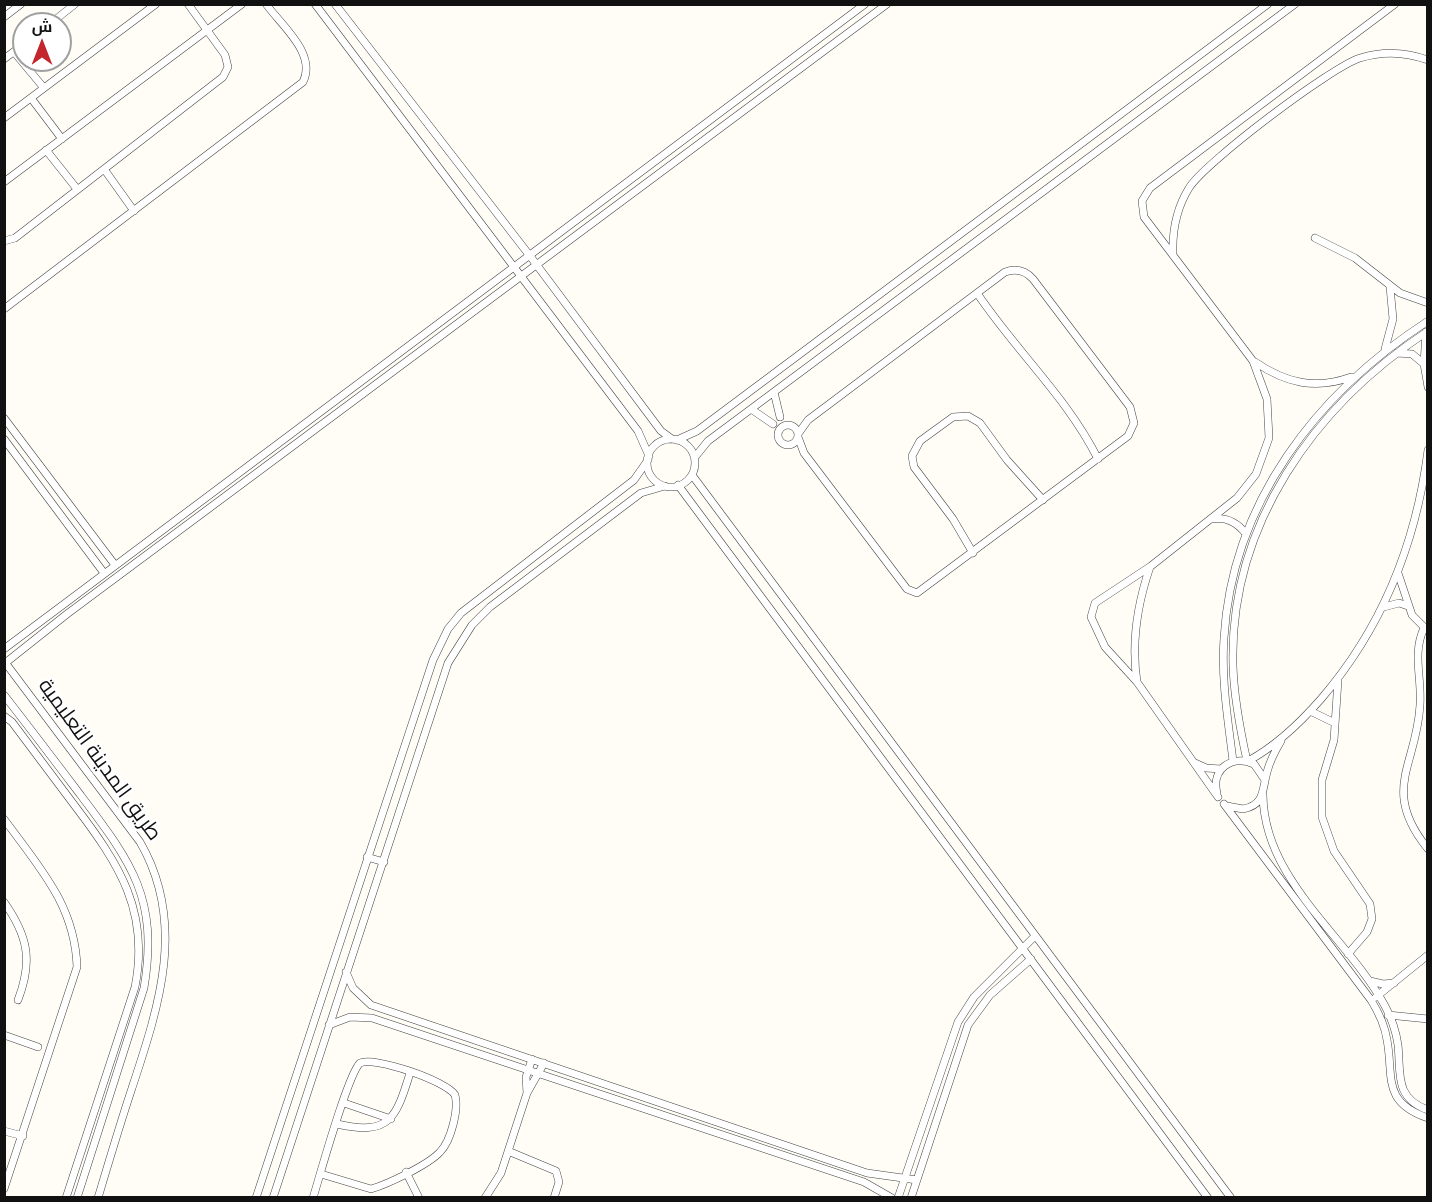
<!DOCTYPE html>
<meta charset="utf-8">
<style>
body{margin:0}
#map{position:relative;width:1432px;height:1202px;overflow:hidden;background:#fffdf5;font-family:Georgia,Cairo,serif}
canvas{display:block}
.frame{position:absolute;inset:0;border:6px solid #111;pointer-events:none}
.north{position:absolute;left:12px;top:12px;width:60px;height:60px;box-sizing:border-box;background:#fff;border:2px solid #a0a0a0;border-radius:50%;rotate:0deg;font-size:16px;font-weight:700;line-height:24px;text-align:center;color:#111}
.north::after{content:'';display:block;margin:auto;width:21px;height:27px;background:#c4262e;clip-path:polygon(50% 0,100% 100%,50% 72%,0 100%)}
</style>
<div id="map">
<canvas width="1432" height="1202"></canvas>
<div class="frame"></div>
<div class="north">ش</div>
</div>
<script>
const ctx = document.querySelector('canvas').getContext('2d');
ctx.lineJoin = 'round';
function strokePath(path, color, width, dash) { ctx.strokeStyle = color; ctx.lineWidth = width; ctx.lineCap = dash ? 'butt' : 'round'; ctx.setLineDash(dash || []); ctx.stroke(path); }
function write(font, color, halo, rows, align = 'center') {
  ctx.font = font + ' Georgia,Cairo,serif'; ctx.lineWidth = 6; ctx.setLineDash([]); ctx.textBaseline = 'middle'; ctx.strokeStyle = halo; ctx.fillStyle = color; for (const [text, x, y, turn = 0] of rows) {
    ctx.save(); ctx.translate(x, y); ctx.rotate((+turn || 0) * Math.PI / 180); ctx.textAlign = isNaN(turn) ? turn : align; if (halo) ctx.strokeText(text, 0, 0); ctx.fillText(text, 0, 0); ctx.restore();
  }
}
const minor = new Path2D(`
 M 315,4 L 638,431 L 649,456
 M 335,4 L 530,256 L 661,431 L 672,439
 M 4,17 L 21,4
 M 50,24 L 75,4
 M 14,52 L 44,88
 M 4,59 L 24,44
 M 31,98 L 62,139
 M 4,118 L 156,4
 M 46,150 L 77,189
 M 104,169 L 134,211
 M 4,182 L 242,4
 M 1315,238 L 1355,258 L 1400,293 L 1428,303
 M 4,241 L 15,238 L 223,77 L 228,67 L 225,55 L 188,4
 M 1173,255 C 1172,231 1176,209 1189,188 C 1204,163 1331,67 1360,58 C 1382,51 1406,52 1428,60
 M 977,293 C 1015,350 1067,397 1098,459
 M 4,309 L 303,82 C 317,54 282,26 266,4
 M 1426,332 L 1424,364 L 1428,387
 M 1385,349 L 1393,319 L 1390,287
 M 1397,353 L 1412,354 L 1424,364
 M 1255,362 C 1286,383 1315,390 1351,377
 M 774,392 L 780,417
 M 751,409 L 773,424
 M 4,418 L 115,565
 M778 435a10 10 0 1 1 20 0a10 10 0 1 1-20 0Z
 M 798,434 L 808,420 L 1005,272 C 1016,268 1025,270 1033,279 L 1130,407 L 1134,423 L 1128,436 L 917,593 L 907,589 L 804,453 L 798,437
 M 4,439 L 104,573
 M647 463a24 24 0 1 1 48 0a24 24 0 1 1-48 0Z
 M 677,440 L 697,431 L 1268,4
 M 695,457 L 708,441 L 1295,4
 M 692,475 L 1231,1198
 M 678,485 L 1208,1198
 M 1212,519 C 1227,517 1237,522 1246,534
 M 973,553 L 953,519 L 914,467 L 912,456 L 920,441 L 953,417 L 968,416 L 980,423 L 1007,460 L 1043,500
 M 1398,573 L 1412,615 L 1426,629
 M 1384,607 L 1399,603 L 1408,606
 M 1424,628 C 1412,654 1422,677 1420,705 C 1417,765 1380,790 1428,849
 M 4,649 L 865,4
 M 4,661 L 140,842 C 187,923 159,1006 132,1088 C 120,1124 109,1161 98,1198
 M 4,664 L 67,614 L 887,4
 M 1338,680 L 1334,740 L 1322,780 L 1322,817 L 1334,851 L 1370,904 L 1372,919 L 1367,932 L 1348,954
 M 1137,682 C 1131,642 1137,605 1150,567
 M 4,695 C 29,727 54,760 79,793 C 131,862 159,897 144,988 L 77,1198
 M 1310,711 L 1335,723
 M 4,716 L 12,722 C 33,750 54,778 75,806 C 119,864 150,911 135,987 L 66,1198
 M 1233,761 C 1228,720 1221,679 1224,638 C 1232,502 1317,393 1428,321
 M 1247,761 C 1240,729 1234,698 1233,666 C 1229,525 1314,406 1428,331
 M 1248,761 C 1276,746 1300,723 1321,699 C 1383,627 1416,544 1428,450
 M 1195,763 L 1206,768 L 1221,769
 M 1217,793 C 1211,769 1232,754 1254,764 L 1265,780
 M 1263,795 C 1264,881 1347,936 1385,1006 C 1392,1019 1396,1031 1398,1045 C 1401,1073 1394,1098 1428,1110
 M 1218,797 L 1137,682 L 1105,647 L 1091,617 L 1095,603 L 1151,566 L 1237,498 L 1256,474 L 1269,438 L 1267,399 L 1253,361 L 1144,217 L 1142,201 L 1150,188 L 1395,4
 M 1224,804 L 1371,1000 C 1379,1013 1385,1026 1387,1040 C 1394,1076 1381,1102 1428,1118
 M 1227,806 L 1243,809 C 1265,805 1262,790 1267,772 C 1270,761 1275,751 1281,741
 M 4,819 C 39,867 75,905 77,967 L 4,1189
 M 367,857 L 384,862
 M 4,902 C 28,936 33,961 18,1000
 M 346,972 L 353,988 L 371,1005 L 867,1173 L 917,1180
 M 1370,981 L 1383,984 L 1394,983
 M 1376,997 L 1428,955
 M 1388,1015 L 1428,1019
 M 329,1025 L 350,1017 L 372,1018 L 864,1182 L 892,1198
 M 4,1035 L 38,1047
 M 527,1093 L 526,1077 L 532,1059
 M 344,1103 L 391,1119
 M 337,1124 C 389,1136 396,1119 410,1073
 M 4,1131 L 23,1136
 M 508,1151 L 556,1171 L 559,1182 L 554,1198
 M 406,1172 L 419,1198
 M 256,1198 L 433,660 L 448,629 L 461,613 L 634,480 L 648,460
 M 273,1198 L 448,663 L 472,625 L 490,607 L 641,493 L 665,486
 M 313,1198 C 320,1175 348,1074 360,1063 C 374,1056 447,1081 455,1095 C 459,1109 451,1141 440,1152 C 428,1165 388,1184 371,1189 L 321,1174
 M 485,1198 L 501,1173 L 527,1093 L 544,1063
 M 898,1198 L 958,1022 L 974,997 L 1035,936
 M 911,1198 L 968,1025 L 990,995 L 1031,959`);
const streetNames = [
 ["طريق المدينة التعليمية",98,761,54]
];
strokePath(minor, '#444', 8);
strokePath(minor, '#fff', 7);
write('21px', '#111', '#fff', streetNames);
</script>
